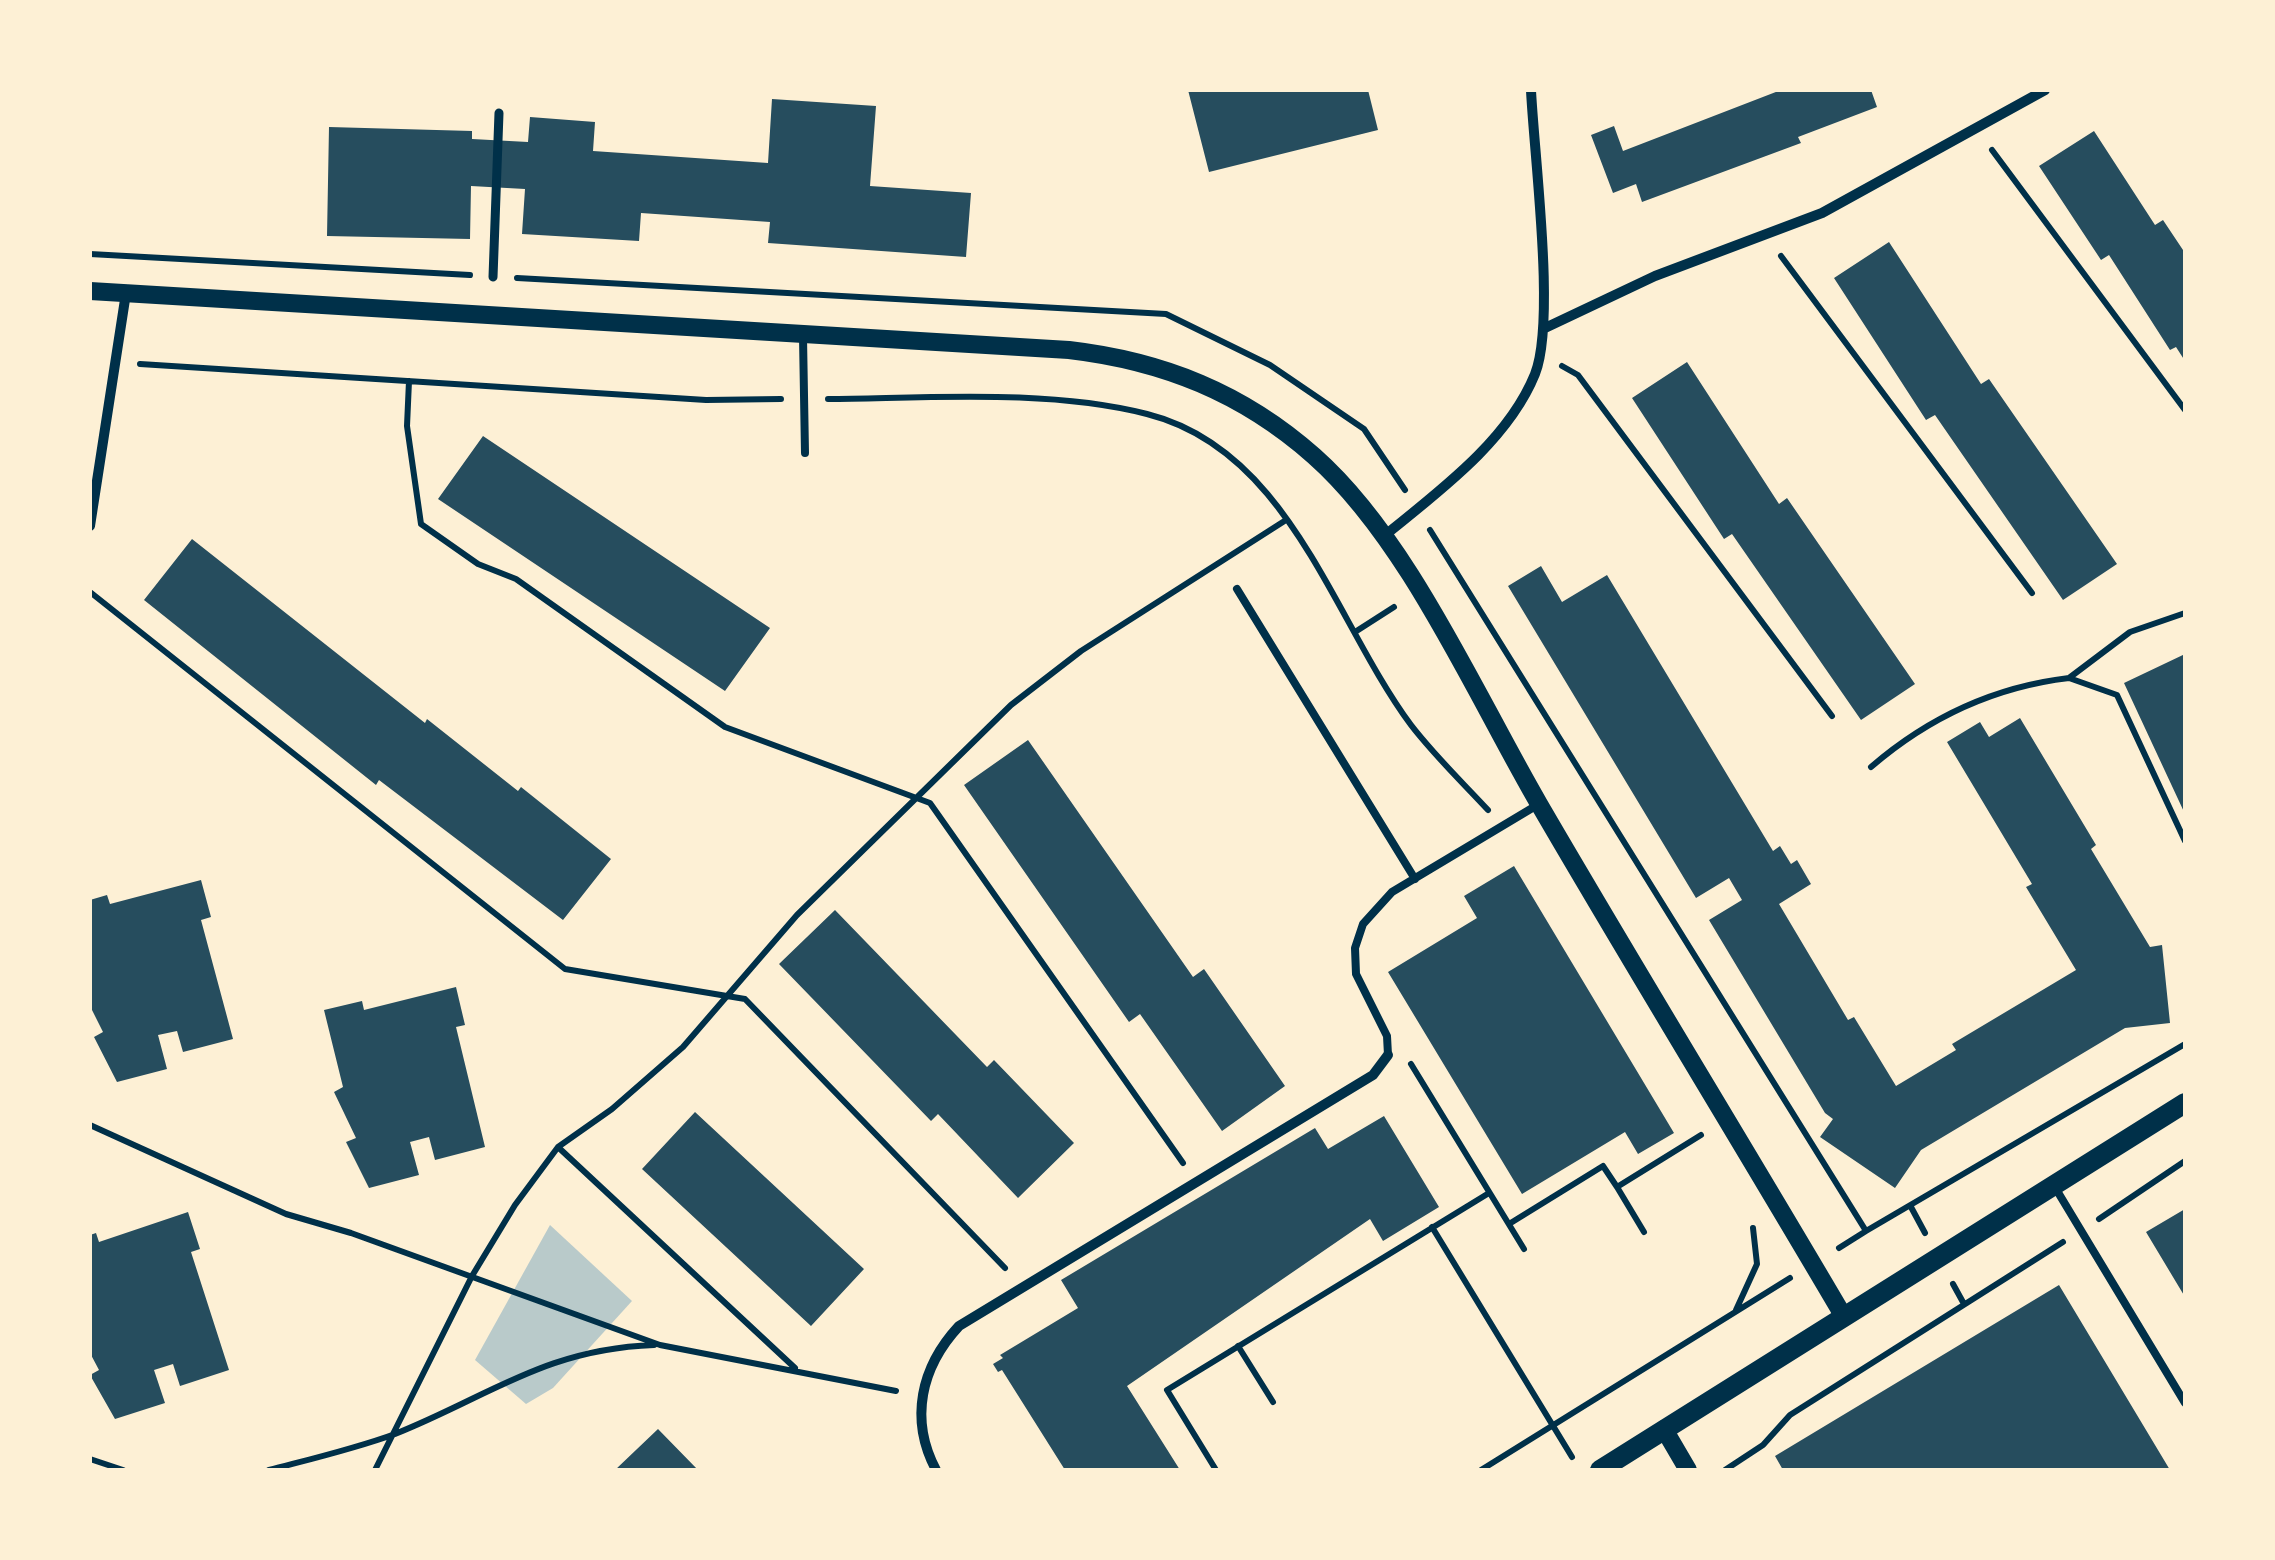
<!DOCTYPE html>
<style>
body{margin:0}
#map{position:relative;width:2275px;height:1560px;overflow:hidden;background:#fdf0d5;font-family:"DejaVu Sans",sans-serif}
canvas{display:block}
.frame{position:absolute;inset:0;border:92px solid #fdf0d5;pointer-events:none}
</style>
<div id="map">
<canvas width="2275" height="1560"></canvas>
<div class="frame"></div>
</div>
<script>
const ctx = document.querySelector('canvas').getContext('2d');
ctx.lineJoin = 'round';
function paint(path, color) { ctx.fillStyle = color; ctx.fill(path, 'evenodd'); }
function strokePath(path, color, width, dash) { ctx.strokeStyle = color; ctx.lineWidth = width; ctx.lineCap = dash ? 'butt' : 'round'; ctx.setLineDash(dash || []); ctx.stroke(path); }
const green = new Path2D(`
 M 550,1225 L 632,1301 L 553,1388 L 526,1404 L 475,1360 Z`);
const building = new Path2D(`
 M 1188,90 L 1368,90 L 1378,130 L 1209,172 Z
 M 1781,90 L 1871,90 L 1877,107 L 1798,137 L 1801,143 L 1642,202 L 1636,184 L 1613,193 L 1591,135 L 1614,126 L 1623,151 Z
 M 772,99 L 876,106 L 870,186 L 971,193 L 966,257 L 768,243 L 770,222 L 641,213 L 639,241 L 522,234 L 525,189 L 471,186 L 470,239 L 327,236 L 329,127 L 472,131 L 472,139 L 528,142 L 530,117 L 595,122 L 593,151 L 768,163 Z
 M 2094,131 L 2155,225 L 2163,220 L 2185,253 L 2185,361 L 2176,347 L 2170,350 L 2109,255 L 2101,260 L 2039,166 Z
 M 1889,242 L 1981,384 L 1989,379 L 2117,564 L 2063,600 L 1935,415 L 1926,420 L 1834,278 Z
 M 1687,362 L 1779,504 L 1787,498 L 1915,684 L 1861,720 L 1732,534 L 1724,539 L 1632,398 Z
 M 483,436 L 770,628 L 725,691 L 438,499 Z
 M 192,539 L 425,723 L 427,719 L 518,791 L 521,787 L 611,859 L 563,920 L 379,780 L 376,785 L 144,600 Z
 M 1541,566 L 1562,602 L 1607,575 L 1773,851 L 1780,846 L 1791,864 L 1797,860 L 1811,884 L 1779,904 L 1848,1020 L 1854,1017 L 1896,1086 L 1956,1050 L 1952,1044 L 2076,970 L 2026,887 L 2032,884 L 1947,742 L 1980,722 L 1989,737 L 2020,718 L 2096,845 L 2091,849 L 2150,947 L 2162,945 L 2170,1023 L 2125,1028 L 1921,1150 L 1895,1188 L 1820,1137 L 1833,1119 L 1825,1113 L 1709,920 L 1742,900 L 1729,878 L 1696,898 L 1508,586 Z
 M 2185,654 L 2185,814 L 2124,683 Z
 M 1028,740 L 1193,977 L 1204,969 L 1285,1086 L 1222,1131 L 1140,1014 L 1129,1022 L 964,785 Z
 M 1514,866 L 1674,1133 L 1638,1154 L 1625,1132 L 1522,1194 L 1388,972 L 1477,918 L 1464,896 Z
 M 201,880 L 211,917 L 201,920 L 233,1039 L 183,1052 L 177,1031 L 158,1035 L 167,1069 L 117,1082 L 94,1037 L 103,1032 L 90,1006 L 90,900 L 107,895 L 110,904 Z
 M 835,910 L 987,1067 L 994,1060 L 1074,1143 L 1018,1198 L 938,1114 L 931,1121 L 779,964 Z
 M 456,987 L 465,1025 L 456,1027 L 485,1147 L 435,1160 L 429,1137 L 410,1142 L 419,1175 L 369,1188 L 346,1142 L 356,1138 L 334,1092 L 343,1087 L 324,1010 L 362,1001 L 364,1010 Z
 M 695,1112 L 864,1269 L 811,1326 L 642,1169 Z
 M 1384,1116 L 1439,1207 L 1383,1241 L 1370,1219 L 1127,1386 L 1180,1470 L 1065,1470 L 1002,1370 L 998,1372 L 993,1364 L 1003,1358 L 1000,1355 L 1078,1308 L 1061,1280 L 1315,1128 L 1328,1149 Z
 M 2185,1209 L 2185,1297 L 2146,1232 Z
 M 188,1212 L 200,1249 L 191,1252 L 229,1370 L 180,1386 L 173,1364 L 154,1370 L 165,1403 L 115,1419 L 90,1375 L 99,1370 L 90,1353 L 90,1235 L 96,1233 L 99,1242 Z
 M 2059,1285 L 2170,1470 L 1783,1470 L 1775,1456 Z
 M 658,1429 L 698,1470 L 615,1470 Z`);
const path = new Path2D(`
 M 1992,150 L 2185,410
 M 90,254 L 470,275
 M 1781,256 L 2032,593
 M 517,278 L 1166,314 L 1270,365 L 1364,429 L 1405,490
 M 140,364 L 706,400 L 781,399
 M 1562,366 L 1578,375 L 1832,716
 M 409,381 L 407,426 L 421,524 L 478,564 L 516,579 L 725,727 L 930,803 L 1183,1163
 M 828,399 C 930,398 1049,389 1147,414 C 1290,450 1333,620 1411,725 C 1434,755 1462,782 1488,810
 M 1430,530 L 1866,1231 L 1839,1248
 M 90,592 L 565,969 L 745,999 L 1005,1268
 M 2185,613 L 2130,632 L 2069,678 L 2117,695 L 2185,841
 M 1355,632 L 1394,607
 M 1871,767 C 1929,717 1993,687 2069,678
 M 1411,1064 L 1524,1249
 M 90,1125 L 286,1214 L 351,1233 L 660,1345 L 896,1391
 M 559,1148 L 795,1368
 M 1617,1187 L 1644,1232
 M 1911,1207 L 1925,1233
 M 2099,1219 L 2185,1161
 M 1509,1224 L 1603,1166 L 1617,1187 L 1701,1135
 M 1432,1227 L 1572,1457
 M 1866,1231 L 2185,1044
 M 1953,1284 L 1964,1304
 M 1736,1310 L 1757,1264 L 1753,1228
 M 1238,1346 L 1273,1402
 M 90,1459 L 123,1470
 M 269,1470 C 311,1459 354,1449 395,1434 C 490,1396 545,1349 654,1345
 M 375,1470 L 472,1276 L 515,1205 L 558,1147 L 612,1109 L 683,1047 L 797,915 L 1011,705 L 1081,651 L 1286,520
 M 1216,1470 L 1167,1390 L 1489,1193
 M 1481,1470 L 1790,1278
 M 1725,1470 L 1763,1445 L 1790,1415 L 2063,1242`);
const service = new Path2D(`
 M 803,337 L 805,453
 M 1237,589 L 1415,879
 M 1388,1055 L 1387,1036 L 1356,974 L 1355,948 L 1363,924 L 1392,892 L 1539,804
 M 2056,1189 L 2185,1403`);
const pedestrian = new Path2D(`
 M 493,277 L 499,113`);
const minor = new Path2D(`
 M 1545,328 L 1655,276 L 1822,213 L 2045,90
 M 90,526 L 126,293
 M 1384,536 C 1438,492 1508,441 1535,374 C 1556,321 1534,155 1531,90
 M 936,1470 C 909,1419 921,1367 959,1326 L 1373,1075 L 1388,1055`);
const tertiary = new Path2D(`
 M 90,291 L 1069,350 C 1163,361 1243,393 1314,456 C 1408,539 1475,694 1539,804 C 1639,976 1743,1145 1844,1317
 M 1664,1429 L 1688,1470`);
const secondary = new Path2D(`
 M 1600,1470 L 2185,1103`);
paint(green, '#b9caca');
paint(building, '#264d5e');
strokePath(path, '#003049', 6);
strokePath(service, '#003049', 8);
strokePath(pedestrian, '#003049', 9);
strokePath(minor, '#003049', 10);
strokePath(tertiary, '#003049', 18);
strokePath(secondary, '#003049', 20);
</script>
